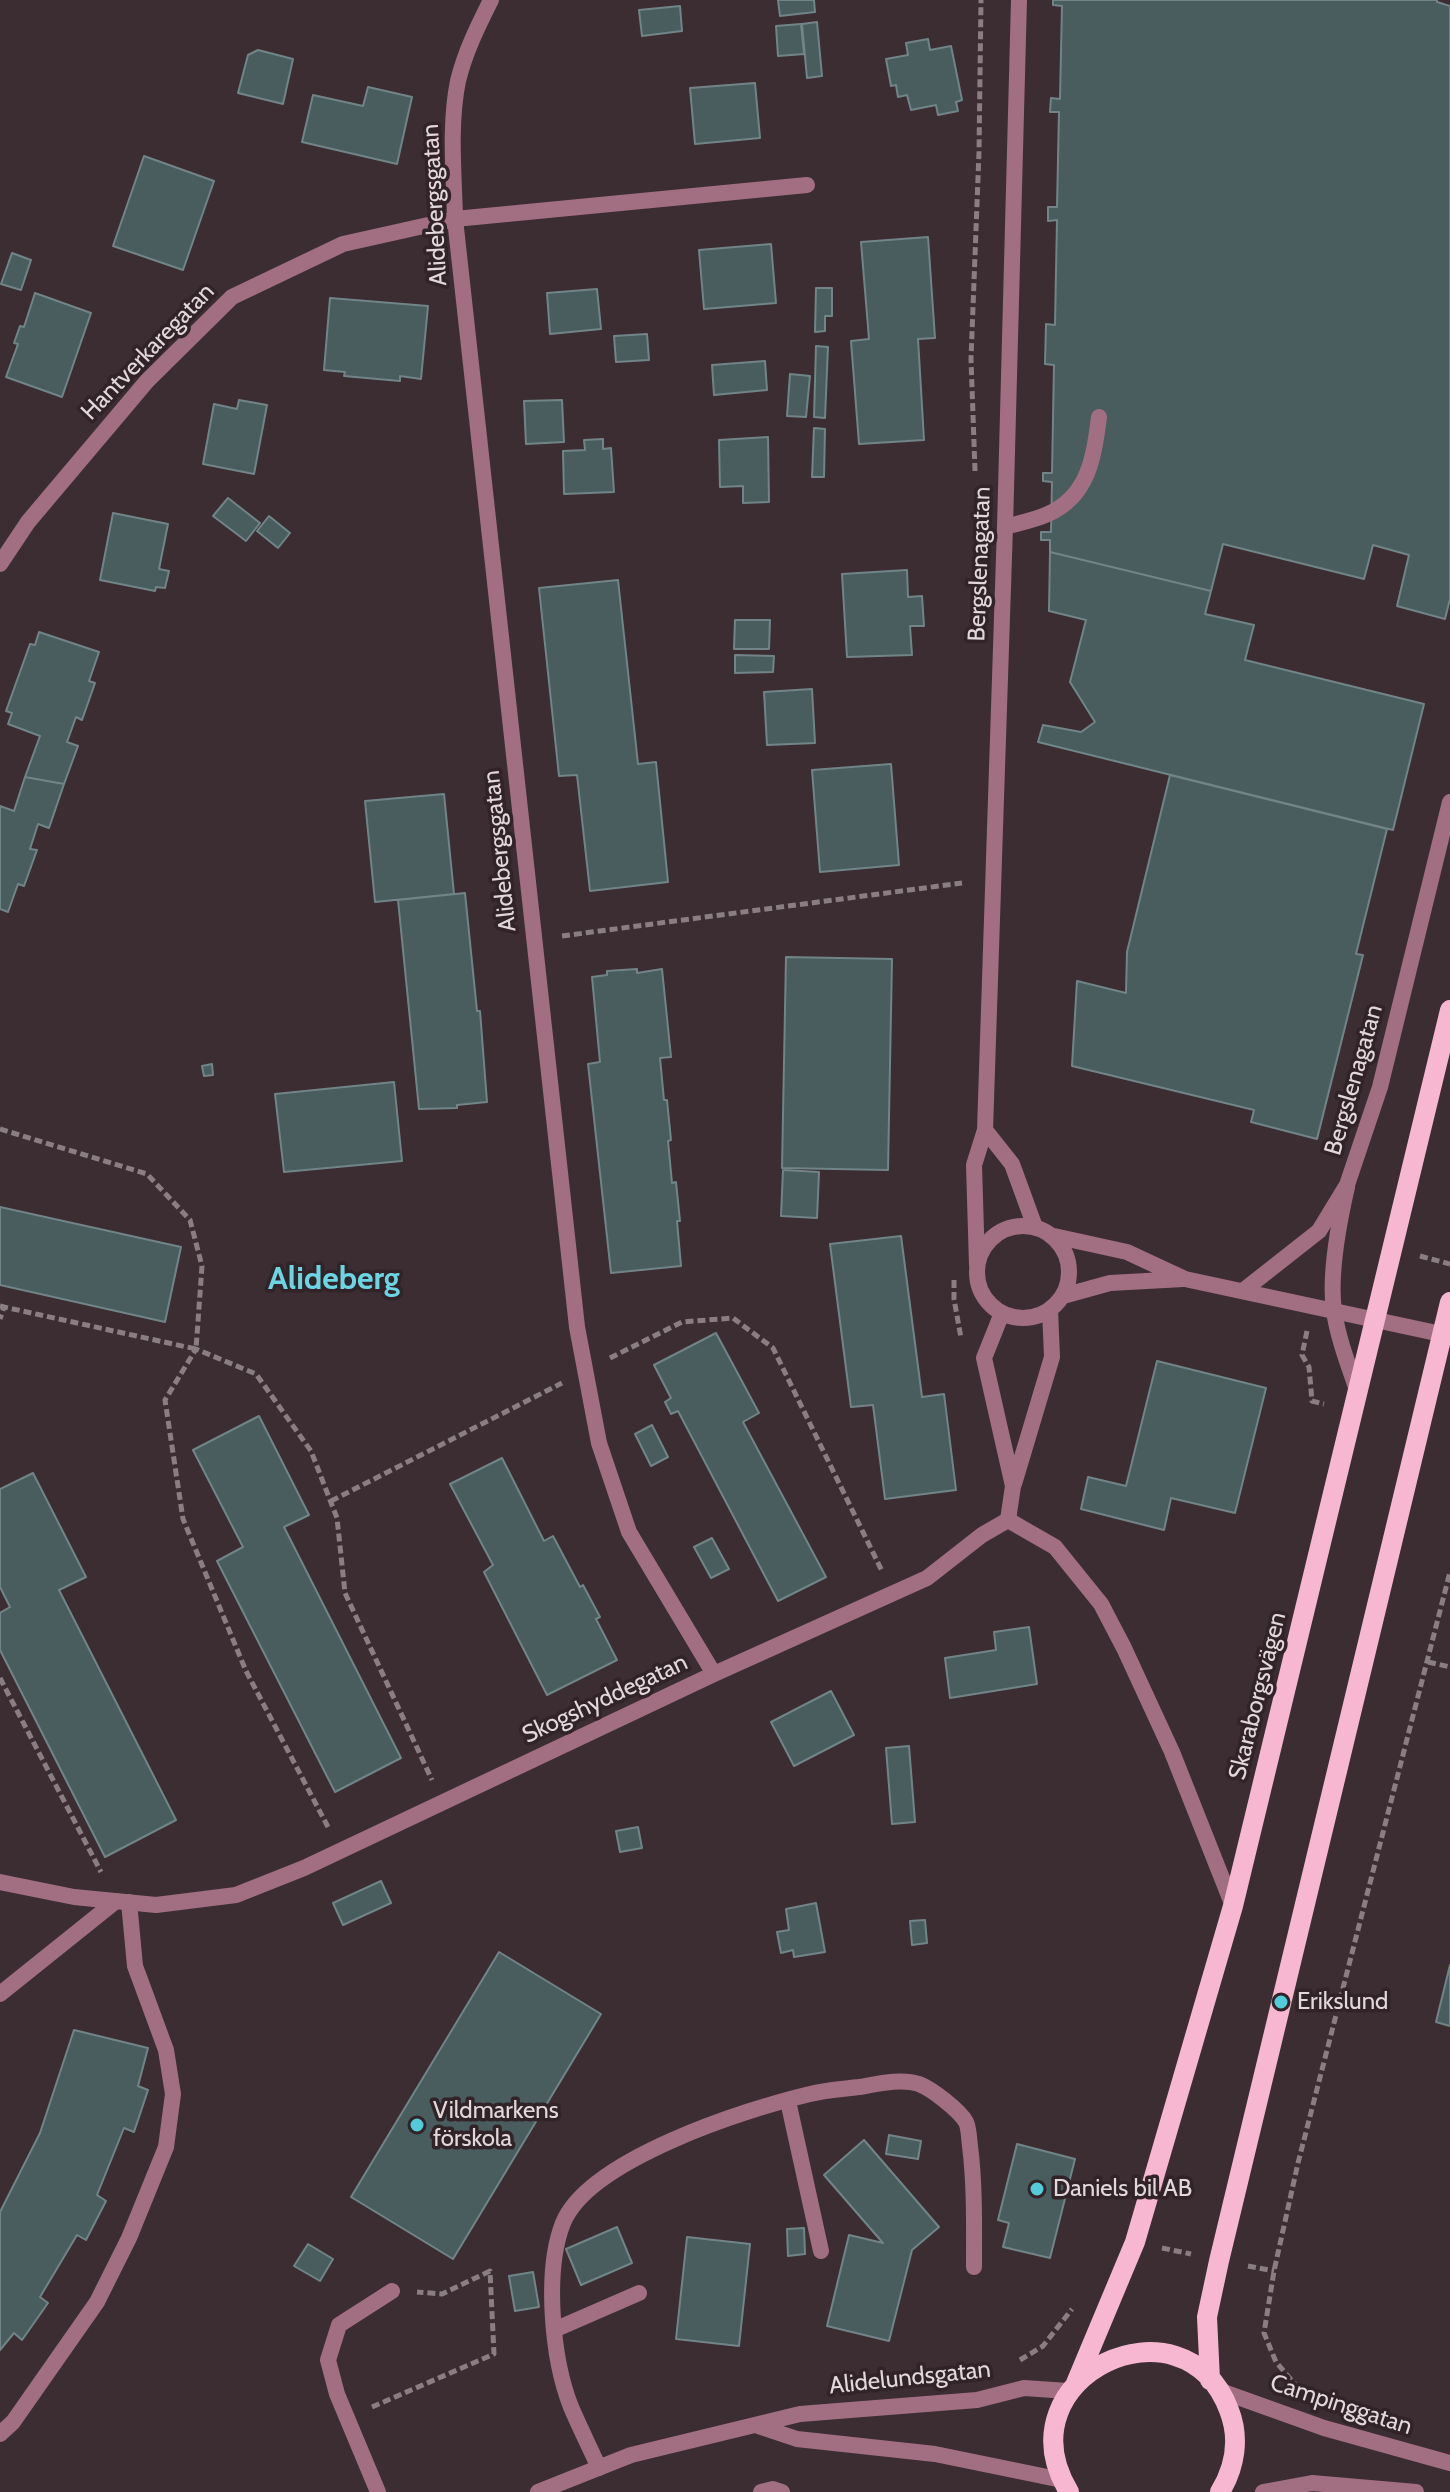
<!DOCTYPE html>
<meta charset="utf-8">
<style>
body{margin:0}
canvas{display:block;background:#3b2d32}
</style>
<canvas width="1450" height="2492"></canvas>
<script>
const ctx = document.querySelector('canvas').getContext('2d');
ctx.lineJoin = 'round';
function paint(path, color) { ctx.fillStyle = color; ctx.fill(path, 'evenodd'); }
function strokePath(path, color, width, dash) { ctx.strokeStyle = color; ctx.lineWidth = width; ctx.lineCap = dash ? 'butt' : 'round'; ctx.setLineDash(dash || []); ctx.stroke(path); }
function write(font, color, halo, rows, align = 'center') {
  ctx.font = font + ' Cabin,sans-serif'; ctx.lineWidth = 7; ctx.setLineDash([]); ctx.textBaseline = 'middle'; ctx.strokeStyle = halo; ctx.fillStyle = color; for (const [text, x, y, turn = 0] of rows) {
    ctx.save(); ctx.translate(x, y); ctx.rotate((+turn || 0) * Math.PI / 180); ctx.textAlign = isNaN(turn) ? turn : align; if (halo) ctx.strokeText(text, 0, 0); ctx.fillText(text, 0, 0); ctx.restore();
  }
}
const building = new Path2D(`
 M 778,0 L 814,0 L 815,12 L 780,16 Z
 M 1053,0 L 1437,0 L 1437,2 L 1450,6 L 1450,599 L 1445,619 L 1397,606 L 1409,555 L 1373,545 L 1364,579 L 1223,544 L 1211,591 L 1050,552 L 1050,540 L 1041,540 L 1041,532 L 1051,532 L 1052,482 L 1043,481 L 1043,473 L 1052,473 L 1054,365 L 1045,364 L 1046,324 L 1055,325 L 1057,220 L 1048,221 L 1048,207 L 1057,207 L 1059,112 L 1050,112 L 1051,98 L 1060,99 L 1062,6 L 1053,5 Z
 M 680,6 L 682,31 L 642,36 L 639,10 Z
 M 817,22 L 822,76 L 807,78 L 802,24 Z
 M 801,24 L 804,54 L 778,56 L 776,26 Z
 M 928,39 L 930,50 L 951,46 L 962,100 L 956,102 L 958,111 L 938,115 L 936,105 L 911,110 L 907,95 L 898,97 L 896,85 L 891,86 L 886,59 L 908,55 L 906,43 Z
 M 258,50 L 293,59 L 283,104 L 238,93 L 248,55 Z
 M 755,83 L 760,138 L 695,144 L 690,88 Z
 M 368,87 L 412,97 L 397,164 L 302,142 L 313,95 L 363,106 Z
 M 144,156 L 214,181 L 183,270 L 113,246 Z
 M 928,237 L 935,338 L 918,339 L 924,440 L 859,444 L 851,341 L 869,339 L 861,242 Z
 M 771,244 L 776,303 L 704,309 L 699,250 Z
 M 12,253 L 31,260 L 21,290 L 1,284 Z
 M 816,288 L 832,288 L 832,316 L 825,316 L 825,331 L 815,332 Z
 M 597,289 L 601,329 L 550,334 L 547,293 Z
 M 35,293 L 91,313 L 62,397 L 6,377 L 18,344 L 14,343 L 20,326 L 24,327 Z
 M 330,298 L 428,306 L 421,379 L 400,376 L 400,381 L 344,376 L 345,372 L 324,370 Z
 M 647,334 L 649,360 L 616,362 L 614,336 Z
 M 816,346 L 828,347 L 825,418 L 814,417 Z
 M 765,361 L 767,390 L 714,395 L 712,365 Z
 M 790,374 L 810,376 L 806,417 L 787,416 Z
 M 239,400 L 267,405 L 254,474 L 203,464 L 214,404 L 237,409 Z
 M 562,400 L 564,442 L 526,444 L 524,401 Z
 M 814,428 L 825,429 L 824,477 L 812,477 Z
 M 768,437 L 769,502 L 743,503 L 743,486 L 720,487 L 719,440 Z
 M 603,439 L 603,449 L 611,448 L 614,492 L 564,494 L 563,451 L 585,450 L 584,440 Z
 M 228,498 L 260,523 L 246,541 L 213,516 Z
 M 113,513 L 168,524 L 159,569 L 169,571 L 165,588 L 156,587 L 155,591 L 100,580 Z
 M 269,516 L 290,533 L 278,548 L 257,531 Z
 M 1050,552 L 1211,591 L 1205,614 L 1254,625 L 1245,660 L 1424,704 L 1393,830 L 1038,742 L 1043,725 L 1081,732 L 1095,722 L 1070,682 L 1086,620 L 1049,611 Z
 M 907,570 L 908,597 L 922,596 L 924,626 L 910,626 L 912,655 L 847,657 L 842,574 Z
 M 618,580 L 638,764 L 656,762 L 668,882 L 590,891 L 577,775 L 559,776 L 539,588 Z
 M 735,620 L 770,620 L 769,649 L 734,649 Z
 M 39,632 L 99,652 L 89,681 L 95,683 L 82,720 L 76,717 L 67,742 L 78,746 L 64,784 L 25,777 L 40,736 L 8,724 L 12,713 L 6,711 L 30,644 L 35,645 Z
 M 735,655 L 774,656 L 773,672 L 735,673 Z
 M 812,689 L 815,743 L 767,745 L 764,692 Z
 M 891,764 L 899,865 L 820,872 L 812,770 Z
 M 1170,775 L 1387,829 L 1356,954 L 1363,955 L 1317,1139 L 1251,1122 L 1254,1110 L 1072,1066 L 1077,981 L 1126,993 L 1127,952 Z
 M 25,777 L 64,784 L 49,828 L 38,824 L 30,849 L 37,850 L 24,886 L 18,884 L 8,912 L 0,909 L 0,806 L 14,811 Z
 M 444,794 L 454,894 L 375,902 L 365,801 Z
 M 465,893 L 477,1011 L 480,1011 L 487,1102 L 457,1105 L 457,1108 L 419,1109 L 398,900 Z
 M 786,957 L 892,959 L 888,1170 L 782,1168 Z
 M 637,969 L 637,973 L 662,969 L 671,1057 L 660,1058 L 664,1100 L 667,1100 L 671,1140 L 668,1141 L 672,1183 L 676,1182 L 680,1221 L 677,1221 L 681,1266 L 611,1273 L 588,1064 L 600,1062 L 592,977 L 607,975 L 607,971 Z
 M 212,1064 L 213,1075 L 204,1076 L 202,1066 Z
 M 394,1082 L 402,1161 L 284,1172 L 275,1094 Z
 M 783,1170 L 819,1172 L 817,1218 L 781,1216 Z
 M 0,1207 L 181,1247 L 165,1322 L 0,1285 Z
 M 901,1236 L 922,1397 L 944,1394 L 956,1490 L 885,1499 L 873,1405 L 851,1407 L 830,1244 Z
 M 716,1333 L 759,1413 L 743,1422 L 826,1577 L 778,1601 L 678,1411 L 671,1414 L 665,1402 L 671,1398 L 654,1365 Z
 M 1157,1361 L 1266,1388 L 1235,1513 L 1171,1498 L 1164,1530 L 1081,1509 L 1088,1477 L 1126,1486 Z
 M 259,1416 L 309,1515 L 284,1527 L 401,1758 L 335,1792 L 217,1561 L 243,1547 L 193,1450 Z
 M 652,1425 L 668,1457 L 651,1466 L 635,1434 Z
 M 502,1458 L 544,1541 L 553,1536 L 580,1587 L 583,1585 L 600,1617 L 596,1619 L 617,1660 L 547,1695 L 484,1572 L 493,1565 L 450,1484 Z
 M 33,1473 L 86,1577 L 59,1590 L 176,1820 L 105,1857 L 0,1650 L 0,1613 L 10,1607 L 0,1587 L 0,1489 Z
 M 712,1538 L 729,1569 L 711,1578 L 694,1547 Z
 M 1029,1627 L 1037,1684 L 950,1698 L 945,1658 L 996,1650 L 994,1632 Z
 M 831,1691 L 854,1735 L 794,1766 L 771,1722 Z
 M 909,1746 L 915,1822 L 892,1824 L 886,1748 Z
 M 638,1827 L 642,1848 L 620,1852 L 616,1831 Z
 M 381,1881 L 391,1903 L 343,1925 L 333,1903 Z
 M 816,1903 L 825,1952 L 794,1957 L 793,1950 L 781,1953 L 777,1932 L 789,1930 L 786,1909 Z
 M 925,1920 L 927,1943 L 912,1945 L 910,1921 Z
 M 499,1952 L 601,2014 L 453,2259 L 351,2197 Z
 M 1450,1965 L 1450,2026 L 1436,2022 Z
 M 74,2030 L 148,2048 L 138,2086 L 148,2090 L 134,2132 L 124,2128 L 97,2195 L 106,2201 L 86,2240 L 77,2235 L 40,2297 L 48,2303 L 22,2340 L 14,2333 L 0,2350 L 0,2212 L 40,2133 Z
 M 889,2135 L 921,2141 L 918,2159 L 886,2154 Z
 M 864,2140 L 939,2227 L 912,2250 L 889,2341 L 827,2326 L 849,2235 L 883,2243 L 824,2175 Z
 M 1017,2144 L 1075,2159 L 1050,2258 L 1003,2247 L 1009,2223 L 998,2220 Z
 M 617,2227 L 632,2263 L 581,2285 L 566,2249 Z
 M 804,2228 L 805,2254 L 788,2256 L 787,2229 Z
 M 687,2237 L 750,2244 L 739,2346 L 676,2339 Z
 M 308,2244 L 333,2259 L 320,2281 L 294,2266 Z
 M 533,2272 L 539,2307 L 515,2311 L 509,2276 Z`);
const path = new Path2D(`
 M 975,471 L 971,359 L 979,152 L 981,0
 M 562,936 L 962,883
 M 0,1129 L 147,1174 L 190,1220 L 202,1266 L 196,1349 L 4,1307
 M 1420,1256 L 1450,1264
 M 954,1280 L 954,1299 L 961,1338
 M 0,1306 L 4,1307 L 0,1319
 M 1307,1331 L 1302,1355 L 1309,1367 L 1312,1401 L 1324,1404
 M 610,1358 L 682,1322 L 733,1318 L 773,1348 L 882,1571
 M 331,1501 L 562,1383
 M 1428,1662 L 1450,1667
 M 0,1678 L 101,1872
 M 328,1827 L 246,1671 L 183,1519 L 165,1400 L 196,1349 L 256,1374 L 311,1451 L 337,1518 L 345,1593 L 432,1780
 M 1162,2248 L 1191,2254
 M 1248,2266 L 1274,2271
 M 1020,2360 L 1043,2346 L 1072,2309
 M 1299,2389 L 1276,2362 L 1264,2333 L 1274,2271 L 1298,2163 L 1450,1572
 M 372,2407 L 494,2354 L 490,2271 L 442,2294 L 417,2292`);
const service = new Path2D(`
 M 1005,527 C 1019,523 1035,520 1048,514 C 1089,496 1094,456 1099,417
 M 1347,1187 C 1339,1222 1329,1276 1334,1311 C 1338,1338 1348,1364 1357,1390
 M 1008,1520 L 1055,1547 L 1101,1604 L 1124,1648 L 1172,1752 L 1233,1906
 M 0,1994 L 116,1901
 M 788,2101 L 821,2251
 M 554,2330 L 639,2293
 M 0,2434 L 13,2422 L 97,2302 L 129,2238 L 166,2147 L 173,2094 L 166,2050 L 135,1966 L 129,1902
 M 599,2468 C 590,2448 580,2428 571,2407 C 552,2359 544,2271 563,2223 C 589,2159 747,2109 810,2094 C 826,2090 843,2089 859,2087 C 877,2084 901,2078 919,2084 C 932,2089 959,2110 966,2122 C 969,2128 969,2139 970,2146 C 975,2186 974,2227 974,2267
 M 378,2492 L 337,2394 L 328,2360 L 339,2325 L 392,2291
 M 761,2492 L 773,2489 L 782,2492`);
const minor = new Path2D(`
 M 491,0 C 478,26 465,52 458,81 C 449,125 454,174 455,219 L 577,1327 L 599,1443 L 629,1532 L 714,1674
 M 0,564 L 28,522 L 147,381 L 232,297 L 343,244 L 455,219 L 807,185
 M 985,1130 L 1012,1164 L 1035,1227
 M977 1272a46 46 0 1 1 92 0a46 46 0 1 1-92 0Z
 M 1054,1236 L 1127,1252 L 1185,1279 L 1450,1336
 M 977,1265 L 974,1165 L 985,1130 L 1005,527 L 1019,0
 M 1244,1290 L 1319,1231 L 1347,1185 L 1380,1087 L 1450,802
 M 1063,1296 L 1110,1283 L 1183,1279
 M 1014,1484 L 1052,1357 L 1050,1309
 M 0,1882 L 74,1897 L 156,1905 L 236,1895 L 304,1868 L 714,1674 L 927,1578 L 982,1535 L 1008,1520 L 1013,1486 L 984,1358 L 1002,1313
 M 1218,2390 L 1324,2428 L 1450,2463
 M 758,2426 L 797,2439 L 935,2454 L 1062,2480
 M 538,2492 L 631,2455 L 800,2414 L 977,2400 L 1024,2388 L 1068,2391
 M 1263,2492 L 1312,2483 L 1416,2492`);
const primary = new Path2D(`
 M 1210,2380 L 1207,2317 L 1219,2261 L 1450,1302
 M 1076,2383 L 1135,2242 L 1233,1906 L 1450,1010
 M 1069,2492 C 999,2376 1184,2290 1229,2410 C 1240,2438 1235,2467 1220,2492`);
const markers = [
 [1281,2002,8,"#53cbda"],
 [417,2125,8,"#53cbda"],
 [1037,2189,8,"#53cbda"]
];
const streetNames = [
 ["Alidebergsgatan",435,205,-93],
 ["Hantverkaregatan",148,352,-46],
 ["Bergslenagatan",980,564,-88],
 ["Alidebergsgatan",500,851,-96],
 ["Bergslenagatan",1354,1080,-74],
 ["Skaraborgsvägen",1258,1696,-76],
 ["Skogshyddegatan",605,1699,-25],
 ["Alidelundsgatan",910,2378,-6],
 ["Campinggatan",1341,2405,18]
];
const poiNames = [
 ["Erikslund",1297,2002],
 ["Vildmarkens",433,2111],
 ["förskola",433,2139],
 ["Daniels bil AB",1053,2189]
];
const districtNames = [
 ["Alideberg",334,1280]
];
paint(building, '#495c5e');
strokePath(building, '#718487', 2);
strokePath(path, '#8a7e82', 5, [8, 4]);
strokePath(service, '#a26e82', 16);
strokePath(minor, '#a26e82', 16);
strokePath(primary, '#f8b7d0', 20);
for (const [x, y, r, color] of markers) { const dot = new Path2D(); dot.arc(x, y, r, 0, 2 * Math.PI); ctx.fillStyle = color; ctx.fill(dot); strokePath(dot, '#312328', 3); }
write('24px', '#e2d8db', '#312328', streetNames);
write('24px', '#e2d8db', '#312328', poiNames, 'left');
write('bold 32px', '#6bd5e3', '#312328', districtNames);
</script>
